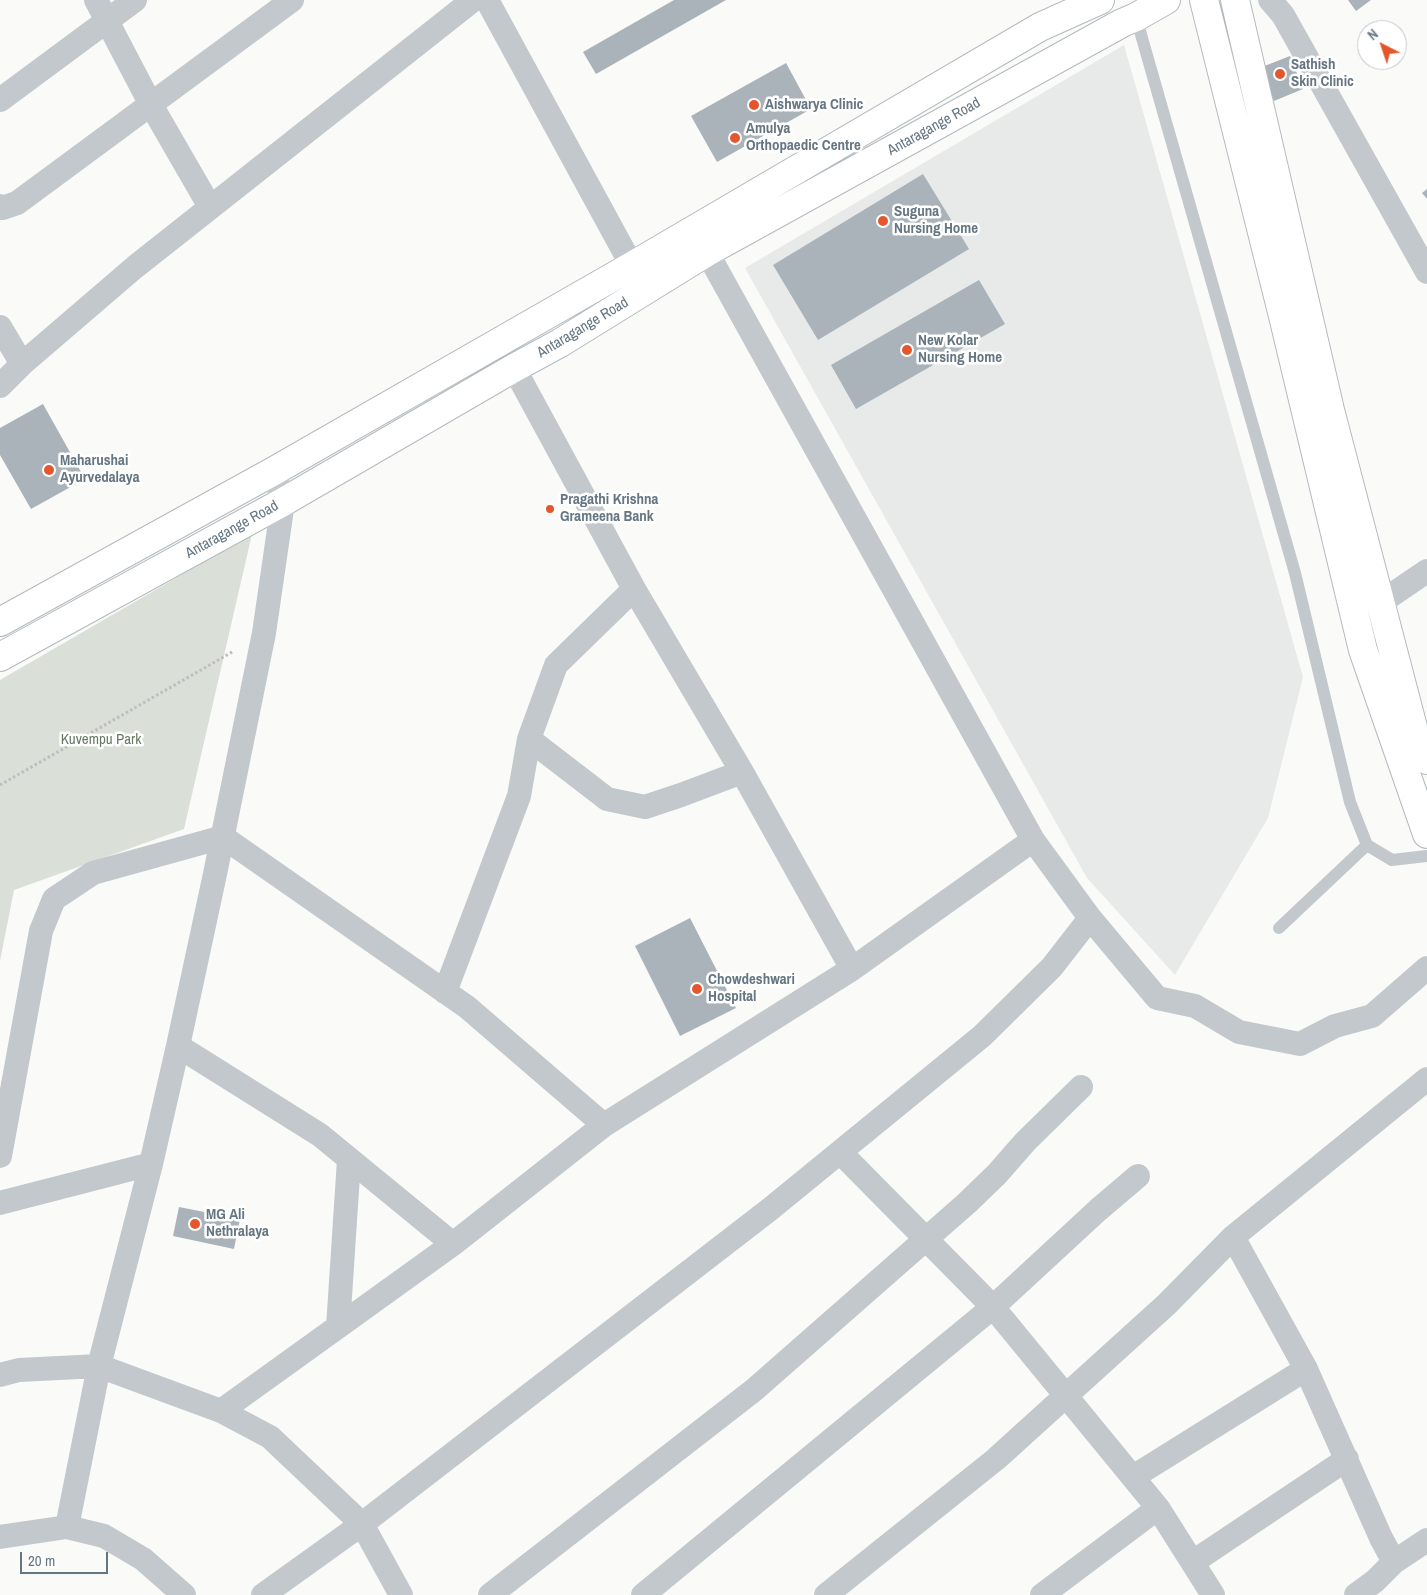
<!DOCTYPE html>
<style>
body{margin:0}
#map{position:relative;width:1427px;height:1595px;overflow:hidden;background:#fafaf8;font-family:"Archivo Narrow",sans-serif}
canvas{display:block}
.north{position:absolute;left:1357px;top:20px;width:50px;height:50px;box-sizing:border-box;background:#fff;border:1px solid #c1c8cd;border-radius:50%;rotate:319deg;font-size:14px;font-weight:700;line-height:20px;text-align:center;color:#657683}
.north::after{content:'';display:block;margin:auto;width:18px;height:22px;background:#e4572e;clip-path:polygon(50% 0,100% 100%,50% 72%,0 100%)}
.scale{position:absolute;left:20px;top:1552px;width:88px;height:22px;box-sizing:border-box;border:2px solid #657683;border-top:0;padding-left:6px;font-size:15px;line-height:18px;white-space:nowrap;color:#657683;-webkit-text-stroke:4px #fff;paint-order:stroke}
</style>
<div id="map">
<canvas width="1427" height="1595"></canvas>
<div class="north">N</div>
<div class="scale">20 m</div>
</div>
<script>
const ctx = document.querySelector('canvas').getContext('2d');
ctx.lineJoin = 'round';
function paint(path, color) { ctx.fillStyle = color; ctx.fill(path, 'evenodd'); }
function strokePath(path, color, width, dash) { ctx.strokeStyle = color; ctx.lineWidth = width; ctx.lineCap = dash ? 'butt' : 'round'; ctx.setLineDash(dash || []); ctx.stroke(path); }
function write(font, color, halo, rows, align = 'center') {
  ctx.font = font + ' "Archivo Narrow",sans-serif'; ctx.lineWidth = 5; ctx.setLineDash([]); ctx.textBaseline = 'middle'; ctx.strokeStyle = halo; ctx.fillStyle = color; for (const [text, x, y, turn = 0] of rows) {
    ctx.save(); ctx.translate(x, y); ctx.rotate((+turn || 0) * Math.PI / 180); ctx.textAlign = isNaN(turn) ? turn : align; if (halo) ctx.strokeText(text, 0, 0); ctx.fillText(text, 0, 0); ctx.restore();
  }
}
const built = new Path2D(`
 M 1124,45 L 1303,677 L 1268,818 L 1175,975 L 1087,878 L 745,268 Z`);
const green = new Path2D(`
 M 252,534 L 184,829 L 14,890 L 0,961 L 0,680 Z`);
const building = new Path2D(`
 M 674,0 L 726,0 L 596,74 L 583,52 Z
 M 1348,0 L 1371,0 L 1356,11 Z
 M 1290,56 L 1303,89 L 1274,101 L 1262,67 Z
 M 786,63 L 811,109 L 717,162 L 691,116 Z
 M 923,174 L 969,249 L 818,340 L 773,265 Z
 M 1427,189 L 1427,199 L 1422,193 Z
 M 979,280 L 1005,324 L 856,409 L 831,365 Z
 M 43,404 L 85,479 L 31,509 L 0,455 L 0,428 Z
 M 690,918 L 736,1008 L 680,1036 L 635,946 Z
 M 179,1207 L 240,1219 L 234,1249 L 173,1236 Z`);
const path = new Path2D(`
 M 0,785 L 234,651`);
const lane = new Path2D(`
 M 1136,17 L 1295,573 L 1350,802 L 1367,845 L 1392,860 L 1427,856
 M 1279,928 L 1367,845`);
const street = new Path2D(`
 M 96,0 L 150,103 L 210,207
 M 487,0 L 632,266
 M 1270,0 L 1283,15 L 1427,272
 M 0,100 L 135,0
 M 0,206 L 2,208 L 17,203 L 292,0
 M 698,236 L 1033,840 L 1090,918 L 1157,998 L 1195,1006 L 1239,1032 L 1300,1044 L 1335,1026 L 1372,1016 L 1427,968
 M 0,327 L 22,364
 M 514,368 L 634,589 L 742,772 L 852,969
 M 0,386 L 22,364 L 135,267 L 473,0
 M 1380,603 L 1427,571
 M 529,739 L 607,799 L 645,807 L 681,795 L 742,772
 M 445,992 L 519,796 L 529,739 L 556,665 L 634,589
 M 178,1046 L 320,1135 L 453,1244
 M 840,1152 L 993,1307 L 1158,1508 L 1213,1595
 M 0,1156 L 41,931 L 54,899 L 93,873 L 223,837 L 467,1007 L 604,1125
 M 0,1203 L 151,1164
 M 1233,1237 L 1306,1369 L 1381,1538 L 1394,1562
 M 338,1327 L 349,1160
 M 0,1375 L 19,1370 L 99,1366 L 221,1411 L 270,1437 L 362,1524 L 401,1595
 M 221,1411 L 453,1244 L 604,1125 L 852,969 L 1033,840
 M 1133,1477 L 1306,1369
 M 67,1527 L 99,1366 L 151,1164 L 178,1046 L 215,874 L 264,633 L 283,502 L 274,471
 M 0,1537 L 67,1527 L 104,1536 L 143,1559 L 184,1595
 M 1193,1562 L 1347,1459
 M 263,1595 L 362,1524 L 769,1210 L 982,1036 L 1052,967 L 1090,918
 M 490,1595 L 754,1390 L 967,1203 L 997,1174 L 1025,1142 L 1081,1087
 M 643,1595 L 993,1307 L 1098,1210 L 1138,1176
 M 826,1595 L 996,1459 L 1167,1304 L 1233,1237 L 1427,1079
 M 1042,1595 L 1158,1508
 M 1356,1595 L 1375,1581 L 1394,1562 L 1427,1540`);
const secondary = new Path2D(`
 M 0,622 L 274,471 L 632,266 L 1040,27 L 1100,0
 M 0,657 L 283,502 L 514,368 L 560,343 L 707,252 L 1122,23 L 1136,17 L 1166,0`);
const primary = new Path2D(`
 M 1204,0 L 1283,316 L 1363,650 L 1427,834
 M 1235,0 L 1330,410 L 1414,731 L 1427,760`);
const markers = [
 [1280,74,6,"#e4572e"],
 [754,105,6,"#e4572e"],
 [735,138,6,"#e4572e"],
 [883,221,6,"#e4572e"],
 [907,350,6,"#e4572e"],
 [49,470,6,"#e4572e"],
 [550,509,5,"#e4572e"],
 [697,989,6,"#e4572e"],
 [195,1224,6,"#e4572e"]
];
const poiNames = [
 ["Sathish",1291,65],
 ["Skin Clinic",1291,82],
 ["Aishwarya Clinic",765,105],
 ["Amulya",746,129],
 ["Orthopaedic Centre",746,146],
 ["Suguna",894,212],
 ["Nursing Home",894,229],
 ["New Kolar",918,341],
 ["Nursing Home",918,358],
 ["Maharushai",60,461],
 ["Ayurvedalaya",60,478],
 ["Pragathi Krishna",560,500],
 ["Grameena Bank",560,517],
 ["Chowdeshwari",708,980],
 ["Hospital",708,997],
 ["MG Ali",206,1215],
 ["Nethralaya",206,1232]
];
const streetNames = [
 ["Antaragange Road",934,127,-29],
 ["Antaragange Road",583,328,-31],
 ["Antaragange Road",232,530,-29]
];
const parkNames = [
 ["Kuvempu Park",101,740]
];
paint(built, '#e8e9e9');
paint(green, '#dadfd7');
paint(building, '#aab3b9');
strokePath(secondary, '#b3babf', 30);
strokePath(primary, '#b5babe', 30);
strokePath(path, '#bbbfc2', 3, [2.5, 2.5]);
strokePath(lane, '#c3c8cc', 12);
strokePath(street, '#c3c8cc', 24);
strokePath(secondary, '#fff', 28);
strokePath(primary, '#fff', 28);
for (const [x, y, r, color] of markers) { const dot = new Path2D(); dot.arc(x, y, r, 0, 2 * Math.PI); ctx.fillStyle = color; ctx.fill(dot); strokePath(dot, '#fff', 2); }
write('bold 15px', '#657683', '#fff', poiNames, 'left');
write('15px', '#657683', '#fff', streetNames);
write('15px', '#687a64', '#fff', parkNames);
</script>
